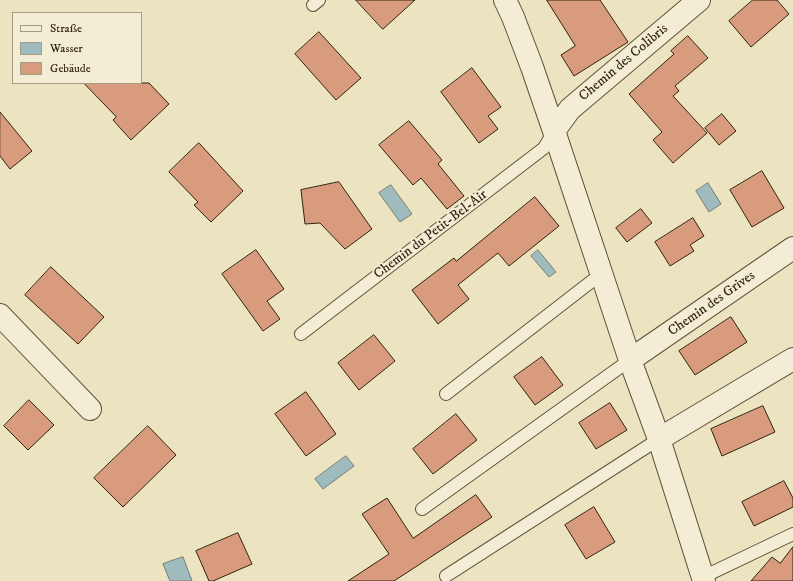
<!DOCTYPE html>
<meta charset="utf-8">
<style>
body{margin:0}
#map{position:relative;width:793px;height:581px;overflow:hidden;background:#ece3c0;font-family:"IM FELL DW Pica",serif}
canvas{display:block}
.legend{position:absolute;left:12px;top:12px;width:130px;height:72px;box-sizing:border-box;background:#f3edd6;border:1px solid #a59c86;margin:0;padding:5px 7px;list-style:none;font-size:12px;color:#31230f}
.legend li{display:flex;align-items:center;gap:8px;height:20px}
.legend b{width:20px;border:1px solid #a59c86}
</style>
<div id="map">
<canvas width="793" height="581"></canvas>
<ul class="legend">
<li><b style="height:5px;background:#f3edd6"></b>Straße</li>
<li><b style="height:11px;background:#9fbbbe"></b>Wasser</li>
<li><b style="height:11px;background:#d99b7d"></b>Gebäude</li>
</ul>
</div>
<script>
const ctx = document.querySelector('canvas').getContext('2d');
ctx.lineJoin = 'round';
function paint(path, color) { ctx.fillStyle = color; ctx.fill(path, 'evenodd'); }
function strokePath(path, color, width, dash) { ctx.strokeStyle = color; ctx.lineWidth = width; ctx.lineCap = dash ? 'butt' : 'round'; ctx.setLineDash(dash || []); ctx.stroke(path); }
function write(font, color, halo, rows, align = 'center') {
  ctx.font = font + ' "IM FELL DW Pica",serif'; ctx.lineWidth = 4; ctx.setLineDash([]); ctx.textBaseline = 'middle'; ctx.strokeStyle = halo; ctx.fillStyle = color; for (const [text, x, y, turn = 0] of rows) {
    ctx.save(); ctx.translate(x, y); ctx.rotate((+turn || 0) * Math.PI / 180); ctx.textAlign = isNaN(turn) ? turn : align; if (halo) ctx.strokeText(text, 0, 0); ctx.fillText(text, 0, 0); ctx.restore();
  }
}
const water = new Path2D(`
 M 708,183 L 721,204 L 709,212 L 696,191 Z
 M 391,185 L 412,214 L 400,222 L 379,193 Z
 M 538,250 L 556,272 L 549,277 L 531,256 Z
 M 346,456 L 354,466 L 323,489 L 315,479 Z
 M 183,557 L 192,581 L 170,581 L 163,564 Z`);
const building = new Path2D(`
 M 356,0 L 415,0 L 383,29 Z
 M 547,0 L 600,0 L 628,42 L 574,76 L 561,55 L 575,46 Z
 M 753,0 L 777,0 L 789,14 L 751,47 L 729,21 Z
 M 319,32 L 361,78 L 336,100 L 295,54 Z
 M 688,36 L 708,58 L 675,86 L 679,91 L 673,96 L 707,133 L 673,163 L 653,140 L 662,132 L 629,94 L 674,54 L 671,51 Z
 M 472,68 L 501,107 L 488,116 L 498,129 L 479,143 L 441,92 Z
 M 84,83 L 149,83 L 169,104 L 131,140 L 113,120 L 116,117 Z
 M 0,112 L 32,151 L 10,169 L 0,156 Z
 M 722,114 L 736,131 L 719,145 L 705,128 Z
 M 409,121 L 442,160 L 438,164 L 464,196 L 447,209 L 421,178 L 413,185 L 379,145 Z
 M 199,143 L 243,191 L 211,222 L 194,205 L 198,202 L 169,172 Z
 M 762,171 L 784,208 L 752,227 L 730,190 Z
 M 339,182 L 372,229 L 345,249 L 320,223 L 305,224 L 301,190 Z
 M 535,197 L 559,226 L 509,266 L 498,253 L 458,285 L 469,299 L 438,324 L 412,290 L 454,258 L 456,261 Z
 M 641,209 L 652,223 L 627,242 L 616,228 Z
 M 693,218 L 704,236 L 690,245 L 694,251 L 670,266 L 655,242 Z
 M 256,250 L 284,289 L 267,301 L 280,319 L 263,331 L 222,274 Z
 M 51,267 L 104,317 L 78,344 L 25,295 Z
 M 731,317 L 747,342 L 695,375 L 679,351 Z
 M 374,335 L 395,361 L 359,390 L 338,363 Z
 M 542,357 L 563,385 L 535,405 L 514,377 Z
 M 306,392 L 336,434 L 306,456 L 275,414 Z
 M 29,400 L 54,425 L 28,450 L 4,426 Z
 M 610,403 L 627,430 L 596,449 L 579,423 Z
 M 763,406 L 775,432 L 722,456 L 711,429 Z
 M 456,414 L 477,440 L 433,474 L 413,449 Z
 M 148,426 L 176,455 L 123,507 L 94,478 Z
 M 784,481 L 793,498 L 793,507 L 754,526 L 742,502 Z
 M 476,495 L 492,517 L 394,581 L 348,581 L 389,554 L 362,514 L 387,498 L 413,538 Z
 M 594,507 L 615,542 L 586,559 L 565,525 Z
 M 238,533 L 252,564 L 213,581 L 209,581 L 196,551 Z
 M 793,547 L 793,581 L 751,581 L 772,557 L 780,563 Z`);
const service = new Path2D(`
 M 313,5 L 319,0
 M 301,334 L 544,148 L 554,131
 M 446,394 L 601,274
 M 422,509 L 630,360
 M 446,576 L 659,439
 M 703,577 L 793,534`);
const minor = new Path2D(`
 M 505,0 L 513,17 L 532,67 L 554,131 L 630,360 L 659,439 L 704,581
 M 554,131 L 570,109 L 699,0
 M 0,315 L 90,409
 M 630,360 L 793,248
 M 659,439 L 793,359`);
const streetNames = [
 ["Chemin des Colibris",624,63,-40],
 ["Chemin du Petit-Bel-Air",431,235,-37],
 ["Chemin des Grives",712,304,-35]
];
paint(water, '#9fbbbe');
strokePath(water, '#737e78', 1);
paint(building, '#d99b7d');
strokePath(building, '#31230f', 1);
strokePath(service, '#60533b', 14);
strokePath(minor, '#60533b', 24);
strokePath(service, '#f3edd6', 12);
strokePath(minor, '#f3edd6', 22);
write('14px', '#31230f', '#f3edd6', streetNames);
</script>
